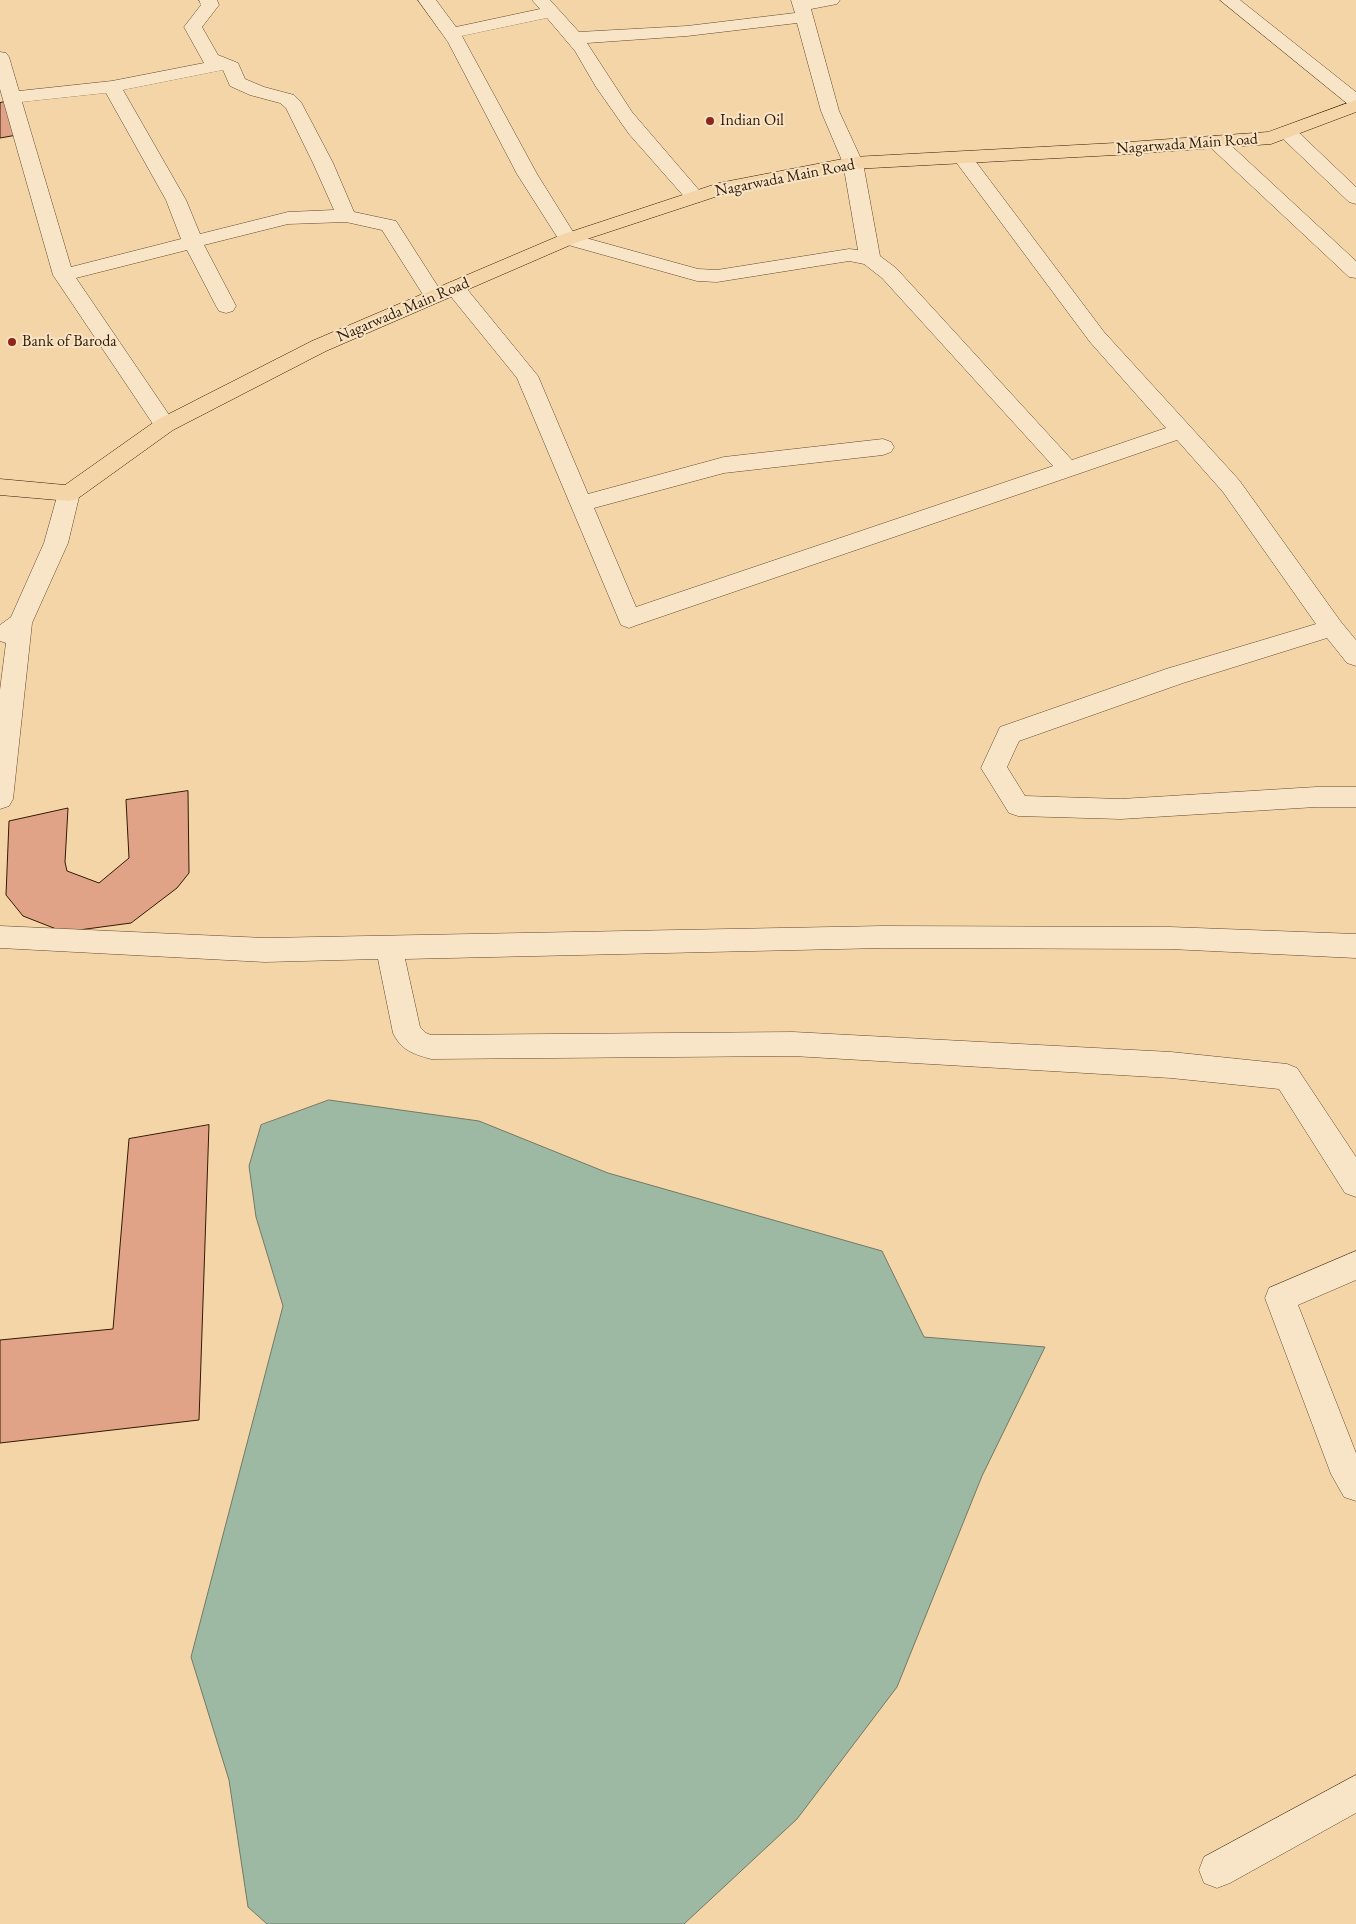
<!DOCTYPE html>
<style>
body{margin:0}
canvas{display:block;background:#f4d5a8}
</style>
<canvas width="1356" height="1924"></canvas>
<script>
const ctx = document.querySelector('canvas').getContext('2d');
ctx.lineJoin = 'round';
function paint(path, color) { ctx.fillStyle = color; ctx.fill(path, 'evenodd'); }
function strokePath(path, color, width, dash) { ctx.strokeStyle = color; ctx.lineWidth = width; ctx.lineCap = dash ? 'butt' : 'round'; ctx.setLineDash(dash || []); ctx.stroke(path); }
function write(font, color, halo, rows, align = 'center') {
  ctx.font = font + ' "EB Garamond",serif'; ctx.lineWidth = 4; ctx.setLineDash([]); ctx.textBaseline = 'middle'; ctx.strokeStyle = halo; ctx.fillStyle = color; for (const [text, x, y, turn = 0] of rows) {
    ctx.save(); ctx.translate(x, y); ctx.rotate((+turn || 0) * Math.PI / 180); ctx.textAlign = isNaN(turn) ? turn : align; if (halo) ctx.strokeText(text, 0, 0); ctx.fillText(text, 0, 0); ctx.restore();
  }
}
const water = new Path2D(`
 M 329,1100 L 479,1121 L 608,1173 L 882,1251 L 924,1337 L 1045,1347 L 982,1476 L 897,1687 L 797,1819 L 684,1924 L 267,1924 L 248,1907 L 229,1780 L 191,1657 L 283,1306 L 256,1217 L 249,1166 L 261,1125 Z`);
const building = new Path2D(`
 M 9,101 L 17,135 L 0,138 L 0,103 Z
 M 188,791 L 189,873 L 177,888 L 131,923 L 64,932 L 23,916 L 6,895 L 9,821 L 68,808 L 65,862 L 67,871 L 99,883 L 129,858 L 126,800 Z
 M 209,1125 L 199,1420 L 0,1443 L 0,1340 L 113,1329 L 129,1139 Z`);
const minor = new Path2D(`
 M 199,0 L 217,0 L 219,5 L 202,27 L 218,55 L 238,63 L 245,79 L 264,87 L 294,95 L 301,102 L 333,163 L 354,212 L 396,221 L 444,296 L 441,301 L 434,303 L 427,301 L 382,230 L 346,222 L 288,224 L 204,245 L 236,306 L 233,311 L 226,313 L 219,311 L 216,306 L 187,250 L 76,278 L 176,425 L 173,430 L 165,432 L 157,430 L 53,275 L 0,89 L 0,52 L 6,53 L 9,57 L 19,91 L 112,81 L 204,63 L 184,27 L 201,5 ZM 223,70 L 230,86 L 250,95 L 280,103 L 286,108 L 313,163 L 334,210 L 288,212 L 200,234 L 186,200 L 123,90 ZM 106,93 L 166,200 L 181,239 L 71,267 L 22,102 Z
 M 418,0 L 436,0 L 456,27 L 540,9 L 532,0 L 550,0 L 579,32 L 687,26 L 795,13 L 791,0 L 840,0 L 837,4 L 811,9 L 839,111 L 863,163 L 880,256 L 896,268 L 1072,460 L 1166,428 L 1090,342 L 953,158 L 956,154 L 963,152 L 970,154 L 1104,332 L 1239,480 L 1341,622 L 1356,640 L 1356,666 L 1347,663 L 1327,638 L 1183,683 L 1019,741 L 1007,767 L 1025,796 L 1121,799 L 1316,787 L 1356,787 L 1356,807 L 1316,807 L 1121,819 L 1018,816 L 1009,813 L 981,768 L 1000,727 L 1166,669 L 1316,624 L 1223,492 L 1177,440 L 637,625 L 629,628 L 621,625 L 517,378 L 448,293 L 445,288 L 448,283 L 455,281 L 462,283 L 538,376 L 588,494 L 724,457 L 883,439 L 891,442 L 894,447 L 891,452 L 883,455 L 724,473 L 594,508 L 636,607 L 1053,466 L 882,278 L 864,264 L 849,261 L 717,282 L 697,281 L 561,243 L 517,174 L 448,42 ZM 547,18 L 575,51 L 596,87 L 629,134 L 688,201 L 695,203 L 702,201 L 705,197 L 632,112 L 587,43 L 687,36 L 797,23 L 821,111 L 843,163 L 858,250 L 849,249 L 717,270 L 698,269 L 575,235 L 537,174 L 462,36 Z
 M 1220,0 L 1240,0 L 1356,92 L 1356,107 L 1349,105 Z
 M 1287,126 L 1294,128 L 1356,187 L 1356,204 L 1349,202 L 1280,136 L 1278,132 L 1280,128 Z
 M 1216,136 L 1223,138 L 1356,261 L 1356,278 L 1349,277 L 1209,146 L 1206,142 L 1209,138 Z
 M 69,485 L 77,487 L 80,493 L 68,543 L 32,623 L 13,799 L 9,806 L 0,809 L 0,690 L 6,643 L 0,641 L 0,625 L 11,617 L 44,543 L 58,493 L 61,487 Z
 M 0,926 L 265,938 L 883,926 L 1170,927 L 1356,934 L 1356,958 L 1170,949 L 883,948 L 405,959 L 420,1027 L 426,1033 L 431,1035 L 793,1032 L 1171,1052 L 1287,1064 L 1297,1068 L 1356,1157 L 1356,1197 L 1345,1193 L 1279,1089 L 1171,1078 L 793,1056 L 431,1059 C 413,1054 401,1050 393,1033 L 378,959 L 265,962 L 0,948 Z
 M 1356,1251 L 1356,1280 L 1298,1305 L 1356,1453 L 1356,1501 L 1344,1497 L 1331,1474 L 1265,1298 L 1269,1288 Z
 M 1356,1775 L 1356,1813 L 1230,1883 L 1217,1888 L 1204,1883 L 1199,1870 L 1204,1857 Z`);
const major = new Path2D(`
 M 1356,100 L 1356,112 L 1271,144 L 1115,155 L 853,169 L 730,192 L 575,243 L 326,351 L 173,430 L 77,499 L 69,501 L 0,495 L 0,479 L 65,485 L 157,420 L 312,341 L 561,235 L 719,183 L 853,157 L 1115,143 L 1268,132 Z`);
const markers = [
 [710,121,5,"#8f2418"],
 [12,342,5,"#8f2418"]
];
const farPoinames = [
 ["Indian Oil",720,121],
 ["Bank of Baroda",22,342]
];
const farStreetnames = [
 ["Nagarwada Main Road",1187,144,-4],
 ["Nagarwada Main Road",785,178,-11],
 ["Nagarwada Main Road",403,310,-23]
];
paint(water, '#9db9a3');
strokePath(water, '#727963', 1);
paint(building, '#e1a388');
strokePath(building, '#321a03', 1);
strokePath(minor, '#62492c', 1);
strokePath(major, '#321a03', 1);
paint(minor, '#f8e4c6');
paint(major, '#f4d5a8');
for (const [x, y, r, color] of markers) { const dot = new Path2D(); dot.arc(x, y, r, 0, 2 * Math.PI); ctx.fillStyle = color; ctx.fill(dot); strokePath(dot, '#f8e4c6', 2); }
write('16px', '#321a03', '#f8e4c6', farPoinames, 'left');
write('16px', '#321a03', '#f8e4c6', farStreetnames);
</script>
